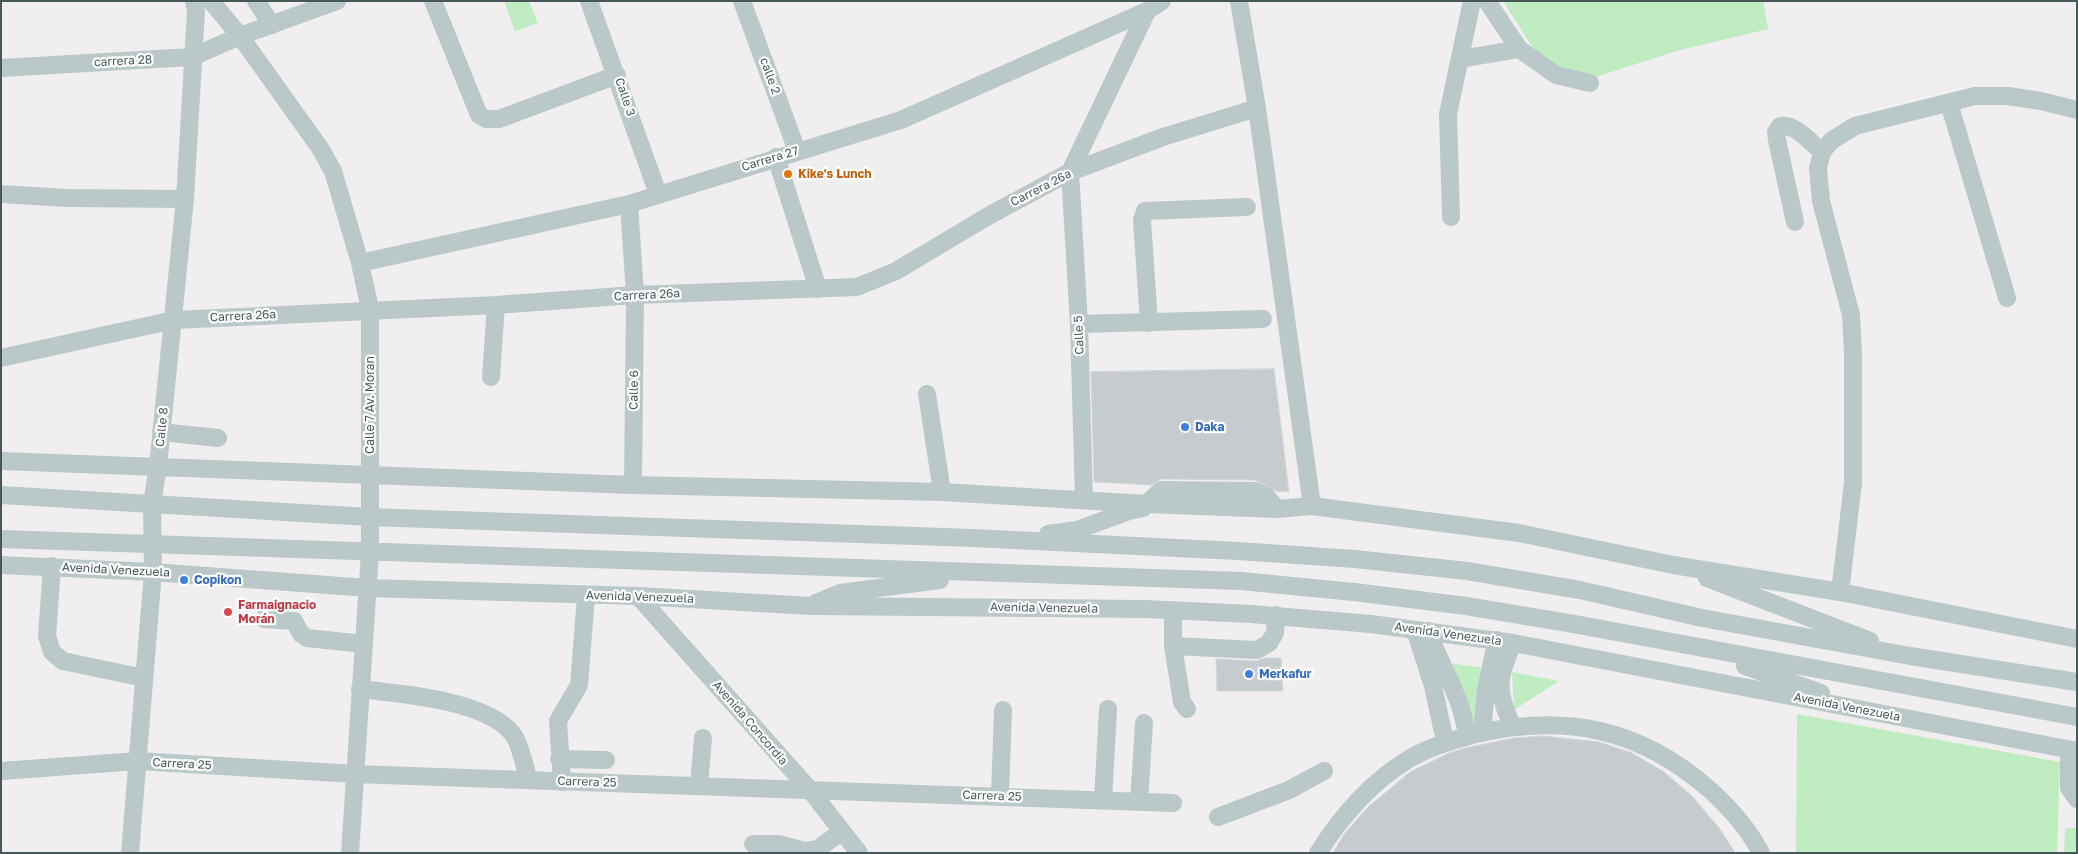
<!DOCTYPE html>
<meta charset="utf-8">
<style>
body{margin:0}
#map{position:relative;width:2078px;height:854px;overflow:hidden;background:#f1eeef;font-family:"Golos Text",sans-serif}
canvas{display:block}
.frame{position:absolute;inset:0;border:2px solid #47585a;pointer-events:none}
</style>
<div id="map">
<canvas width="2078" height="854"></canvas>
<div class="frame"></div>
</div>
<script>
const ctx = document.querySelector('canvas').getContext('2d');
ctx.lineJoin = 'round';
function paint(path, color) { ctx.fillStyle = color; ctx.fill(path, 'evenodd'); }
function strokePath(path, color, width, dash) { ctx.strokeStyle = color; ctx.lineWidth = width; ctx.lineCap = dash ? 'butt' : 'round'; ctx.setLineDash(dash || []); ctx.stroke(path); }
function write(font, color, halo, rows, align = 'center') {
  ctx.font = font + ' "Golos Text",sans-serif'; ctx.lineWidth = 4.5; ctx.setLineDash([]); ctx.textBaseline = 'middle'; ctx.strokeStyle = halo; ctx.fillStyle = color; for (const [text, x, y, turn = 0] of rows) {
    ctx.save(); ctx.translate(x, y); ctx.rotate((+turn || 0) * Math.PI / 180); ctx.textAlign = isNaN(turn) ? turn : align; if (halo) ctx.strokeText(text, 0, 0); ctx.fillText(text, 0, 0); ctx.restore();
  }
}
const green = new Path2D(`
 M 504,1 L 529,1 L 538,23 L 515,31 Z
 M 1503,1 L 1763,1 L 1768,29 L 1680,50 L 1592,78 L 1565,71 L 1538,56 Z
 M 1449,663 L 1483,668 L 1480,722 L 1472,720 Z
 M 1512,672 L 1559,681 L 1514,710 Z
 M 1797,714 L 2060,762 L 2057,853 L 1796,853 Z
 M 2065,828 L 2077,828 L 2077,853 L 2064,853 Z`);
const building = new Path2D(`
 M 1274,369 L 1289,492 L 1276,491 L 1255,480 L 1161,479 L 1151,485 L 1094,482 L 1091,372 Z
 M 1265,658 L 1281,658 L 1283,691 L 1217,691 L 1216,659 L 1256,661 Z
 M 1543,736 L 1599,742 L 1632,753 L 1664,772 L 1692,796 L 1720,829 L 1735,853 L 1333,853 L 1345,833 L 1368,807 L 1410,772 L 1449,753 L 1465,748 L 1514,738 Z`);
const minor = new Path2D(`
 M 211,1 L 240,36 L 320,148 L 333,171 L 360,263 L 370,309 L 370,552 L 350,853
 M 256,1 L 272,25
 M 433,1 L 479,115 L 486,119 L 499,119 L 617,75
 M 589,1 L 658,194
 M 742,1 L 797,151
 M 1239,1 L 1257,108 L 1312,506
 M 1487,1 L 1519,49 L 1556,75 L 1590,83
 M 1460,59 L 1519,49
 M 1,68 L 192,57 L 240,36 L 337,1
 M 1949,103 L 2007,298
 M 776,157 L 818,289
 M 1,194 L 67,198 L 185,199
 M 629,204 L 635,295 L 633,485
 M 1451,217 L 1448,114 L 1472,1
 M 1795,222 L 1777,140 L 1776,132 L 1780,126 C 1795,123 1810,142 1822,152
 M 360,263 L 629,204 L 901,120 L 1147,11 L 1162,1
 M 1149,323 L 1142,220 L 1145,211 L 1247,207
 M 1079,324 L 1263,319
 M 1,358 L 174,320 L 496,305 L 635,295 L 857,287 L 896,271 L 990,215 L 1070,172 L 1163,137 L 1257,108
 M 491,377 L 496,305
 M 927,394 L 942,492
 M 161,432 L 218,438
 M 1,461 L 633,485 L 942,492 L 1146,504 L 1277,509 L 1312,506 L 1519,533 L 1673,565 L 1840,592 L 2077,639
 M 1,495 L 369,517 L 973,538 L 1238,551 L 1355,559 L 1467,571 L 1580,590 L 1702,618 L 1910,656 L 2077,682
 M 1084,499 L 1079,324 L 1070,172 L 1147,11
 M 1146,504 L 1161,490 L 1255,491 L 1266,496 L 1277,509
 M 1048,534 L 1077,530 L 1129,511 L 1143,508
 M 1,539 L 1241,581 L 1354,592 L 1466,606 L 1574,624 L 2077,717
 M 1,565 L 153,572 L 368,588 L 638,596 L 811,606 L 1145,609 L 1251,614 L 1371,624 L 1513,643 L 2077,751
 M 52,566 L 47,636 L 52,652 L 63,661 L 144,678
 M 1707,578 L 1870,641
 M 1840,592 L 1853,483 L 1853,353 L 1851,315 L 1821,201 L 1818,168 L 1822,152 L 1831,141 L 1855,126 L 1975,96 L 2008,96 L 2041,101 L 2077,110
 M 638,596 L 810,790 L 859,853
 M 816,603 L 840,593 L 940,580
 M 1173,610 L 1173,646 L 1182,702 L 1187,709
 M 264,619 L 294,621 L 301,634 L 307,638 L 364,644
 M 1415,630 L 1433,686 L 1443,732
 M 1428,631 C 1441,667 1462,697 1467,736
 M 1173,646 L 1257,650 L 1269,643 L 1275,633 L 1276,615
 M 1745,666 L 1821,693
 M 360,689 C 402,694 485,700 512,733 C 520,742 525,769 529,780
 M 1509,718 C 1495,687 1500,673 1513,643
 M 1482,733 L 1486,689 L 1497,640
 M 2069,750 L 2069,788 L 2077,799
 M 559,759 L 606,760
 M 1,771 L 138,761 L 355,774 L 1173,803
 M 562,782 L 558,721 L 579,685 L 586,596
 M 699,785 L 703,738
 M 1000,796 L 1003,710
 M 1103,800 L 1108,709
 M 1139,802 L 1144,723
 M 1218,817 L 1289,790 L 1324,771
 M 753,844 L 778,844 L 805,851 L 818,849 L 842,831
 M 130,853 L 153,572 L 152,504 L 158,466 L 185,199 L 196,11 L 194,1
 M 1318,853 C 1342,815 1371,782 1409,759 C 1431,746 1456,739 1480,733 C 1568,714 1640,729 1709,789 C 1729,807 1748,828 1761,853`);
const markers = [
 [788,174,5,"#e8710a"],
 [1185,427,5,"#3f7fe0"],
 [184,580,5,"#3f7fe0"],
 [228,612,5,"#e0444e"],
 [1249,674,5,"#3f7fe0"]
];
const streetNames = [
 ["carrera 28",123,61,-3],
 ["calle 2",770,76,70],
 ["Calle 3",625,97,71],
 ["Carrera 27",770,159,-17],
 ["Carrera 26a",1041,188,-27],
 ["Carrera 26a",647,295,-3],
 ["Carrera 26a",243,316,-3],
 ["Calle 5",1079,335,-92],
 ["Calle 6",634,390,-89],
 ["Calle 7 Av. Moran",370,405,-90],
 ["Calle 8",162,427,-84],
 ["Avenida Venezuela",116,570,3],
 ["Avenida Venezuela",640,597,2],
 ["Avenida Venezuela",1044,608,1],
 ["Avenida Venezuela",1448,634,8],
 ["Avenida Venezuela",1847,707,11],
 ["Avenida Concordia",750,723,49],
 ["Carrera 25",182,764,3],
 ["Carrera 25",587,782,2],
 ["Carrera 25",992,796,2]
];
const foodNames = [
 ["Kike's Lunch",798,174]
];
const shopNames = [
 ["Daka",1195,427],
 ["Copikon",194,580],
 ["Merkafur",1259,674]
];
const healthNames = [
 ["Farmaignacio",238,605],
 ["Morán",238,619]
];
paint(green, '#bfecc0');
paint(building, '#c5cbce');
strokePath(building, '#d2d7d9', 1);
strokePath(minor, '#bac8ca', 18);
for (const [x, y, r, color] of markers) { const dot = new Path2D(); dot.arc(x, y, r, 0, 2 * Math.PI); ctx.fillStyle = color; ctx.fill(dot); strokePath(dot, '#fff', 2); }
write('12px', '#47585a', '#fff', streetNames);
write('bold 12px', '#c56008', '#fff', foodNames, 'left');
write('bold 12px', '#366cbe', '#fff', shopNames, 'left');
write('bold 12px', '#be3a42', '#fff', healthNames, 'left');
</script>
